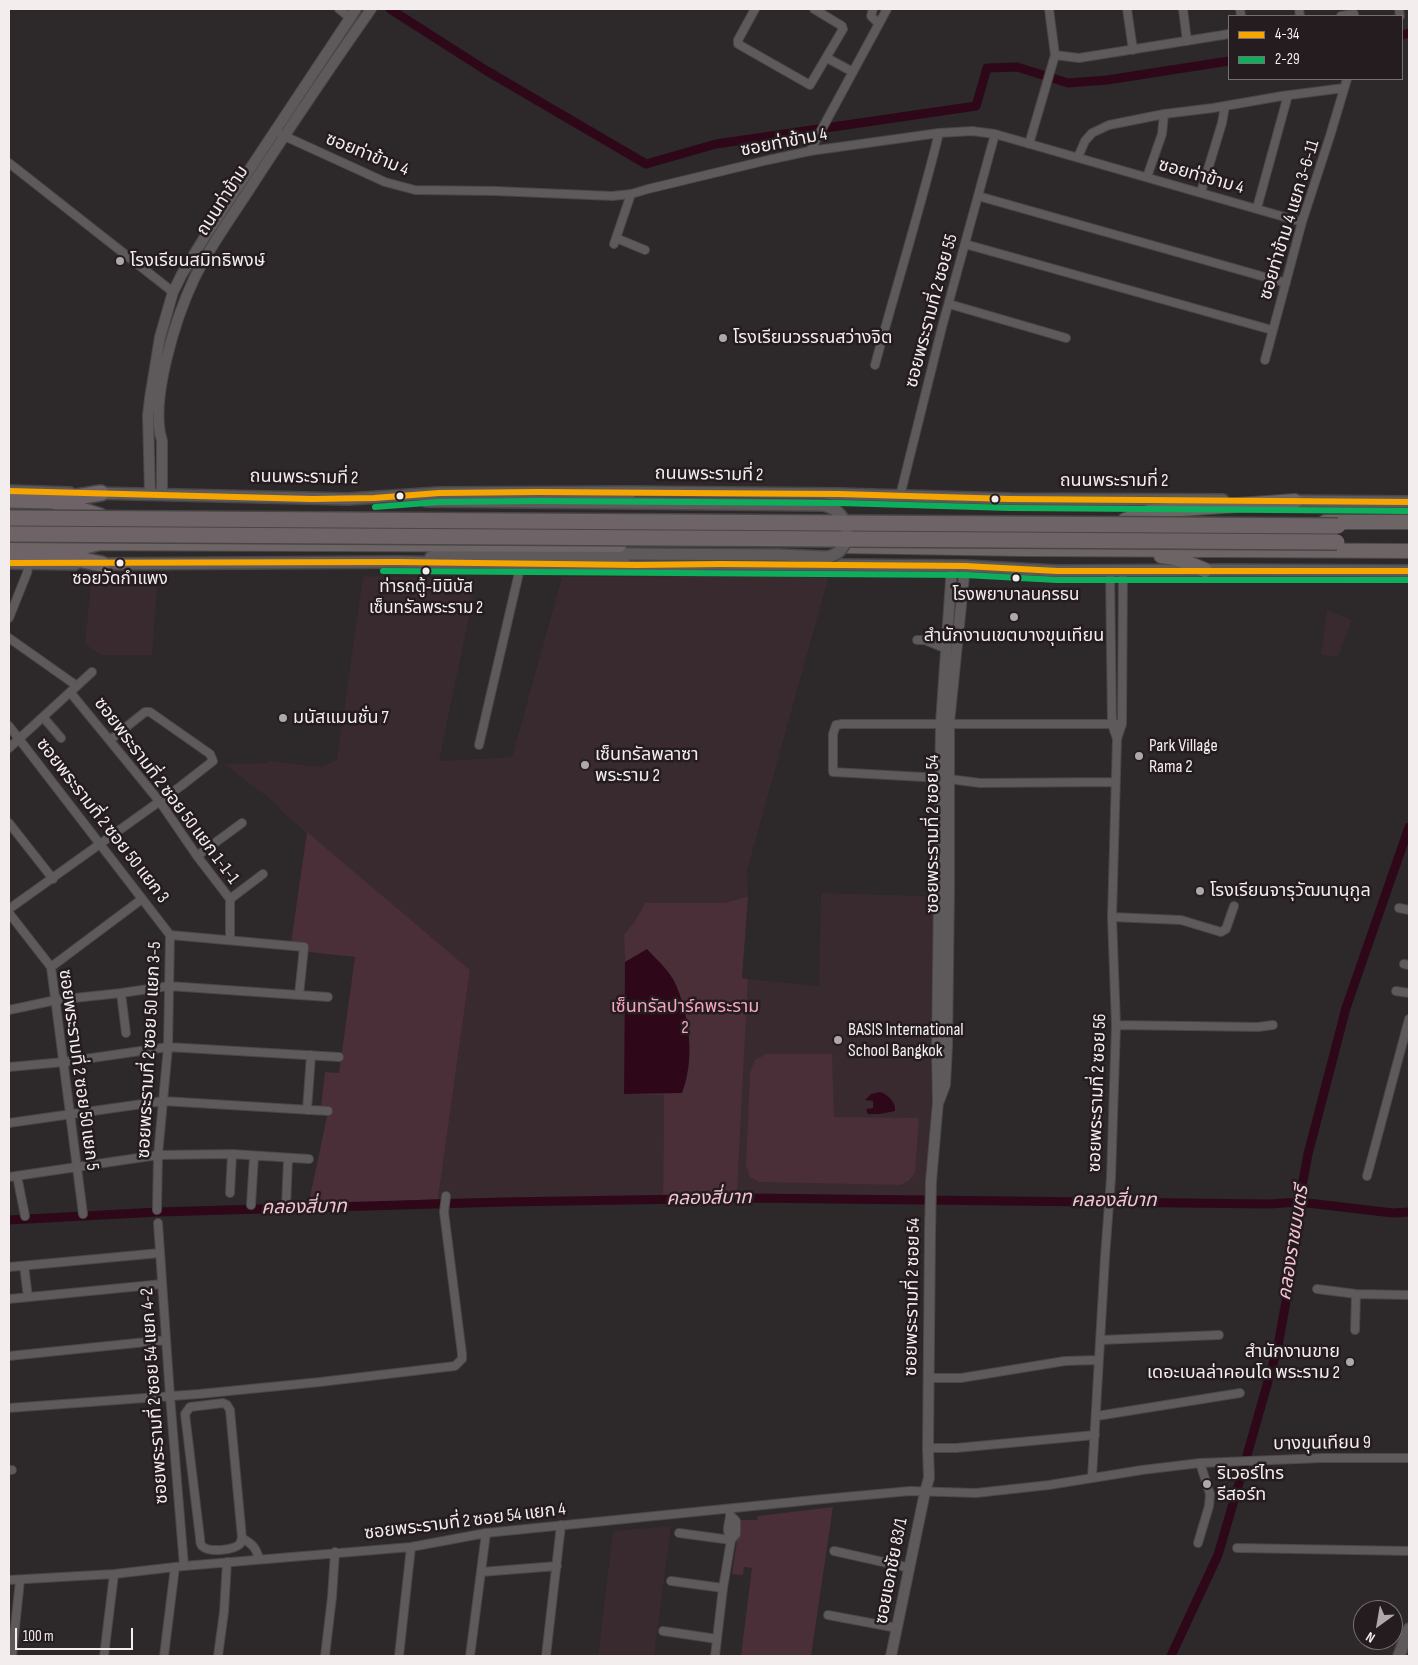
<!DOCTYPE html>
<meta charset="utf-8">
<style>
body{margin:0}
#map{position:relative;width:1418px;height:1665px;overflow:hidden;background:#2d2829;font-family:"Sofia Sans Condensed",sans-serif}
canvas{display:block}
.frame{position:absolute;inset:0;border:10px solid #f3edee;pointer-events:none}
.legend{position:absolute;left:1228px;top:15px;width:175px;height:65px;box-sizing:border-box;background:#251c1f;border:1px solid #777072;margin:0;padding:6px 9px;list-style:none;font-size:15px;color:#f3edee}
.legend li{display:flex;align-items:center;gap:10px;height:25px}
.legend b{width:25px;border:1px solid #777072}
.north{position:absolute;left:1353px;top:1600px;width:50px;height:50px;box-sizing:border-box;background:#251c1f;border:1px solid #777072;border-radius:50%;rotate:212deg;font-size:14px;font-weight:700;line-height:20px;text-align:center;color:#f3edee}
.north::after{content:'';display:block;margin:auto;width:18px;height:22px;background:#aea8a9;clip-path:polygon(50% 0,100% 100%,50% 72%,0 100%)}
.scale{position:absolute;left:15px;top:1628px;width:118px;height:22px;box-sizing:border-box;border:2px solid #f3edee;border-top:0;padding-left:6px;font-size:15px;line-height:18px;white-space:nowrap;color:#f3edee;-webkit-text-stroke:4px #251c1f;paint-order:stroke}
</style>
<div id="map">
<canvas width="1418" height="1665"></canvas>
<div class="frame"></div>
<ul class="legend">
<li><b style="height:6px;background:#f7a600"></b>4-34</li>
<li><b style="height:6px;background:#0daf5c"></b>2-29</li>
</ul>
<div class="north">N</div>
<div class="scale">100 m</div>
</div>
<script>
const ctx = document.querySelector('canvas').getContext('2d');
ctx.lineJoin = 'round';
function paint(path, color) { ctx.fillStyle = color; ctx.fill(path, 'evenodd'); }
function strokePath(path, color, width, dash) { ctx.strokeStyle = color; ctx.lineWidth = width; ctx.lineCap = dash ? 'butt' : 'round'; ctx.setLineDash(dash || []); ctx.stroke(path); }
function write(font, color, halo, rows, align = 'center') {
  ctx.font = font + ' "Sofia Sans Condensed","Noto Sans Thai",sans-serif'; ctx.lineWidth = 5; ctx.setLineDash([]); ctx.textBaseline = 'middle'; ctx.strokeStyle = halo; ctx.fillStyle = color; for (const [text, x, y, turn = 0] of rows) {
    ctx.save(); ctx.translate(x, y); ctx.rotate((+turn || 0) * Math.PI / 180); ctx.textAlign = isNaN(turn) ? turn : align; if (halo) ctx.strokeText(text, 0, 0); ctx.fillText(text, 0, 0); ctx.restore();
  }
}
const built = new Path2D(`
 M 92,573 L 158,573 L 152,655 L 100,655 L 85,644 Z
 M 829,575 L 747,871 L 748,896 L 724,903 L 645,903 L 635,921 L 624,935 L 625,962 L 664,1094 L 663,1196 L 438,1199 L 470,970 L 283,813 L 275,803 L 224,764 L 268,763 L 268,761 L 321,767 L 337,760 L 363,576 L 477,579 L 439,761 L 512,757 L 562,577 Z
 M 1327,610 L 1352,620 L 1338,657 L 1321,655 Z
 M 821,893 L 926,896 L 933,903 L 932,1094 L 925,1195 L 737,1195 L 748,979 L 819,986 Z
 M 671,1526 L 654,1656 L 598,1656 L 613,1531 Z`);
const green = new Path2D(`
 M 307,832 L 470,970 L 438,1199 L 308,1206 L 329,1107 L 321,1106 L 325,1072 L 339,1073 L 355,957 L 290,950 Z
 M 748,896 L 742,978 L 748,979 L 737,1195 L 663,1196 L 664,1095 L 624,1094 L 625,962 L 624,935 L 635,921 L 645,903 L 724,903 Z
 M 766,1054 L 832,1054 L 834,1117 L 919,1118 L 915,1173 L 910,1180 L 900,1185 L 759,1182 L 750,1177 L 746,1166 L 750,1072 L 755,1060 Z
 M 833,1507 L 811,1656 L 741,1656 L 752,1568 L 744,1567 L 743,1575 L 732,1574 L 740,1520 L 757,1520 L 758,1516 Z`);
const water = new Path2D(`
 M 647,949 C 657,960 671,972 676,985 C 690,1018 695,1060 682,1093 L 624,1094 L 625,962 Z
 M 880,1092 C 889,1095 896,1103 895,1111 L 880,1114 L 868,1114 L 866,1109 L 873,1108 L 873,1101 L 865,1100 L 871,1094 Z`);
const canal = new Path2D(`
 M 390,9 L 487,71 L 646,164 L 716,144 L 976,106 L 987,68 L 1017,67 L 1068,83 L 1107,80 L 1229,61
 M 1402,35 L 1409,33
 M 9,1220 L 158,1212 L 504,1202 L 748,1198 L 1270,1204 L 1299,1202 L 1393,1213 L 1409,1212
 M 1171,1656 L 1218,1555 L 1244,1466 L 1278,1346 L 1290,1279 L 1299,1202 L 1308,1154 L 1346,1008 L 1409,827`);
const minor = new Path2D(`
 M 339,9 L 350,18
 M 755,9 L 738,40 L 738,44 L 810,85 L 843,29 L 842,26 L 814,9
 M 873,9 L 871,16 L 879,24
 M 1127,9 L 1133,50
 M 1183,9 L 1187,41
 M 1240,9 L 1241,16
 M 1299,9 L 1300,16
 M 1399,9 L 1400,16
 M 1341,16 L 1354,14
 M 1055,55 L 1079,58 L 1229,34
 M 827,58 L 853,72
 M 280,134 L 385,182 L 415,190 L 495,191 L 612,196 L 631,194 L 648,189 L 768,160 L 810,151 L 939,133 L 972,131 L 995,134 L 1302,222
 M 1029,144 L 1055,55 L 1049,9
 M 810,151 L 887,9
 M 1078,157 L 1085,141 L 1092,133 L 1109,125 L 1164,114 L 1213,108 L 1282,96 L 1344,88
 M 9,163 L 173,292
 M 1147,177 L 1162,134 L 1164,114
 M 1201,192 L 1222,123 L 1225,106
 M 978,196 L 1286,283
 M 1257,208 L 1288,95
 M 616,238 L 645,250
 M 614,244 L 631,194
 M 965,244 L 1272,330
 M 949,304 L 1066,338
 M 1265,360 L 1302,222 L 1330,136 L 1347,79
 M 875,365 C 896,287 920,210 939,133
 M 900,496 L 942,327 L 995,134
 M 1110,570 L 1112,724 L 1117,739 L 1122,724 L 1123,571
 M 9,618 L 27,573 L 29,563
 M 9,638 L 77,686
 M 917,640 L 925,640 L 947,649
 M 70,692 L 160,802 L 197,856 L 230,899 L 230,940
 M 43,717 L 61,738
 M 9,726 L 170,935
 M 479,745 L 521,564
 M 9,748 L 92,672
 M 1116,782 L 980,783 L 941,778 L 833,772 L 833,734 L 836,725 L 842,724 L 1122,724
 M 9,823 L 53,879
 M 197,856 L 242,823
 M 230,899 L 263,874
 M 1399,908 L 1409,910
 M 9,909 L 181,786 L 213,761 L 210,754 L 150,712 L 145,712 L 110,740
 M 9,913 L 51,967 L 83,1214
 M 1112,917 L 1181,920 L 1221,932 L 1226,929 L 1234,906
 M 1404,964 L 1409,965
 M 51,967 L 142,899
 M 1396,991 L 1409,993
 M 121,993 L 126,1033
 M 9,1010 L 56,1000 L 121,993 L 169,986 L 328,997
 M 1116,1025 L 1258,1027 L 1273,1025
 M 9,1067 L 64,1062 L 168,1047 L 339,1057
 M 307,1110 L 311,1055
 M 9,1123 L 163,1101 L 328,1111
 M 17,1176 L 25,1216
 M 1367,1176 L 1409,1019
 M 9,1177 L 158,1155 L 232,1154 L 309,1159
 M 230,1193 L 232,1154
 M 251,1205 L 254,1156
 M 286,1207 L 288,1159
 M 157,1210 L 158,1155 L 168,1047 L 170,935 L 304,947 L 299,995
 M 158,1223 L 170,1396 L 184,1566
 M 24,1266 L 28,1297
 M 9,1267 L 160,1253
 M 1317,1289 L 1356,1294 L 1409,1295
 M 9,1299 L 162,1284
 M 1355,1330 L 1356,1294
 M 1101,1340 L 1219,1335
 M 9,1356 L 166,1340
 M 929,1378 L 961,1378 L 1065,1361 L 1099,1360
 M 223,1403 L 227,1405 L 230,1410 L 242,1538 L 240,1544 C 234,1550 209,1553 202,1546 C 200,1544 200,1541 200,1538 L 185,1414 L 190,1407 Z
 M 9,1408 L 199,1394 L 320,1382 L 455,1366 L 462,1359 L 462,1354 L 444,1212 L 446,1196
 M 1097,1416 L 1240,1393
 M 928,1448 L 956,1448 L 1095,1435
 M 9,1470 L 12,1470
 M 1092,1477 L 1105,1257 L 1111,1178 L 1116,1025 L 1112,917 L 1117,739
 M 730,1512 C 731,1524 724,1526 731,1540
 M 679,1533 L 731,1540
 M 242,1538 C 252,1544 256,1547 259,1559
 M 1198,1543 L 1209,1506 L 1210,1494 L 1200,1463
 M 1237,1548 L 1409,1551
 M 834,1551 L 910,1568
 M 481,1572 L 557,1566
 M 9,1580 L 114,1574 L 184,1566 L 411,1547 L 486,1533 L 823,1499 L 910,1491 L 976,1493 L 1049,1485 L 1142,1470 L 1200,1463 L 1322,1458 L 1409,1458
 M 671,1581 L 723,1588
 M 828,1615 L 897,1628
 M 663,1631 L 717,1639
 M 12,1656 L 20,1580
 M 104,1656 L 114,1574
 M 164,1656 L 175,1567
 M 218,1656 L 224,1612 L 227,1562
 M 325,1656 L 332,1597 L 335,1552
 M 399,1656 L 411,1547
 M 470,1656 L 486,1533
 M 546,1656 L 561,1525
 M 715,1656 L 723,1588 L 731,1540 L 736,1534 L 736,1521 L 731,1516`);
const tertiary = new Path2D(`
 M 150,494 L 148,415 L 150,398 L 160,337 L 173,292 L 182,274 L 206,235 L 356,9
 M 162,494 L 162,441 C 149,401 176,317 194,279 C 210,245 234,214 254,182 C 292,124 331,66 371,9
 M 939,1101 L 945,1085 L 947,1046 L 949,889 L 949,723 L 965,566
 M 891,1656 L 925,1492 L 929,1478 L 928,1448 L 930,1233 L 931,1181 L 938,1102 L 937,1052 L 941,723 L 952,566`);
const secondary = new Path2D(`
 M 9,491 L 70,493
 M 94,493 L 348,499 L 439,493 L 631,492 L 839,494 L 1010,499 L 1223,500
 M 426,501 L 634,503
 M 1286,501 L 1409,502
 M 431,557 L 454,554 L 488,553 L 629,554
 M 9,563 L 75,564
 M 94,564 L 396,562 L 637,565 L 720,564 L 965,566 L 1057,571 L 1227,570 L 1409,571
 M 1399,1656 L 1409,1629`);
const trunk = new Path2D(`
 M 1125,520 L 1148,512 L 1167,510 L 1295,501
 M 1325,522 L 1409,522
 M 9,543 L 619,545
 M 840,546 L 1026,549 L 1409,551
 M 1161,556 L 1176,558 L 1205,570`);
const motorway = new Path2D(`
 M 9,500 L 52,501 L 101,493
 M 56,502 L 100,516
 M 58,553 L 101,542
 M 9,554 L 52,554 L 102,564`);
const secondaryBridge = new Path2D(`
 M 629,554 L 779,555 L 826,557 C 853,555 855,511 823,505 L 634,503`);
const motorwayBridge = new Path2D(`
 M 9,518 L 1338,526
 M 9,534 L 1337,542`);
const bus1 = new Path2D(`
 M 9,491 L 312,499 L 374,498 L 439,493 L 538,492 L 839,494 L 1010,499 L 1409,502
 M 9,563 L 396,562 L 637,565 L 720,564 L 965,566 L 1057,571 L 1409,571`);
const bus2 = new Path2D(`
 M 375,507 L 439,502 L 538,501 L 839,503 L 1010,508 L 1409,511
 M 383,571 L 965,575 L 1057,580 L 1409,580`);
const markers = [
 [120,261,5,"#aea8a9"],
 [723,338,5,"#aea8a9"],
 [400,496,4.5,"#f3edee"],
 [995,499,4.5,"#f3edee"],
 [120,563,4.5,"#f3edee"],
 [426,571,4.5,"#f3edee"],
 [1016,578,4.5,"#f3edee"],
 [1014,617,5,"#aea8a9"],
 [283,718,5,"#aea8a9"],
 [1139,756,5,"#aea8a9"],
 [585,765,5,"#aea8a9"],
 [1200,891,5,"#aea8a9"],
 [838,1040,5,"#aea8a9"],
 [1350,1362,5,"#aea8a9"],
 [1207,1484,5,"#aea8a9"]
];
const busNames = [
 ["ซอยวัดกำแพง",120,580],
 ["ท่ารถตู้-มินิบัส",426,588],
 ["เซ็นทรัลพระราม 2",426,609],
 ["โรงพยาบาลนครธน",1016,596]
];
const streetNames = [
 ["ซอยท่าข้าม 4",784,143,-11],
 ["ซอยท่าข้าม 4",367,155,22],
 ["ซอยท่าข้าม 4",1201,177,16],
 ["ถนนท่าข้าม",223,201,-57],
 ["ซอยท่าข้าม 4 แยก 3-6-11",1290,220,-73],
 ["ซอยพระรามที่ 2 ซอย 55",932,311,-75],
 ["ถนนพระรามที่ 2",709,475,1],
 ["ถนนพระรามที่ 2",304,478,1],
 ["ถนนพระรามที่ 2",1114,481],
 ["ซอยพระรามที่ 2 ซอย 50 แยก 1-1-1",166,791,53],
 ["ซอยพระรามที่ 2 ซอย 50 แยก 3",102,821,52],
 ["ซอยพระรามที่ 2 ซอย 54",933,834,-90],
 ["ซอยพระรามที่ 2 ซอย 50 แยก 3-5",150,1050,-87],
 ["ซอยพระรามที่ 2 ซอย 50 แยก 5",78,1070,82],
 ["ซอยพระรามที่ 2 ซอย 56",1098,1093,-88],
 ["ซอยพระรามที่ 2 ซอย 54",913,1297,-89],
 ["ซอยพระรามที่ 2 ซอย 54 แยก 4-2",155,1396,-94],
 ["บางขุนเทียน 9",1322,1444,-1],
 ["ซอยพระรามที่ 2 ซอย 54 แยก 4",465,1522,-7],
 ["ซอยเอกชัย 83/1",892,1571,-79]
];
const poiNames = [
 ["โรงเรียนสมิทธิพงษ์",130,261],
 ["โรงเรียนวรรณสว่างจิต",733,338],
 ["สำนักงานเขตบางขุนเทียน",1014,636,"center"],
 ["มนัสแมนชั่น 7",293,718],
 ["Park Village",1149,746],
 ["Rama 2",1149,767],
 ["เซ็นทรัลพลาซา",595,755],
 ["พระราม 2",595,776],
 ["โรงเรียนจารุวัฒนานุกูล",1210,891],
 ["BASIS International",848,1030],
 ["School Bangkok",848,1051],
 ["สำนักงานขาย",1340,1352,"right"],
 ["เดอะเบลล่าคอนโด พระราม 2",1340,1373,"right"],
 ["ริเวอร์ไทร",1217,1474],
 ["รีสอร์ท",1217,1495]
];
const parkNames = [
 ["เซ็นทรัลปาร์คพระราม",685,1007],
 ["2",685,1028]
];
const waterNames = [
 ["คลองสี่บาท",709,1199,-1],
 ["คลองสี่บาท",1114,1201],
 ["คลองสี่บาท",304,1208,-1],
 ["คลองราชมนตรี",1294,1243,-81]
];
paint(built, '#382a2e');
paint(green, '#4a2e38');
paint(water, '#2e0819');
strokePath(canal, '#2e0819', 9);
strokePath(minor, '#494646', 10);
strokePath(tertiary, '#494646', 12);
strokePath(secondary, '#494646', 14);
strokePath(trunk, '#494646', 16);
strokePath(motorway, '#494646', 18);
strokePath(minor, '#5e5a5c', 8);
strokePath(tertiary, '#5e5a5c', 10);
strokePath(secondary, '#5e5a5c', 11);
strokePath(trunk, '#6d6466', 14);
strokePath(motorway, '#6e6467', 15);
strokePath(secondaryBridge, '#494646', 14, []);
strokePath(motorwayBridge, '#494646', 18, []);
strokePath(secondaryBridge, '#5e5a5c', 11);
strokePath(motorwayBridge, '#6e6467', 15);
strokePath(bus1, '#f7a600', 6);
strokePath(bus2, '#0daf5c', 6);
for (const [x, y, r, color] of markers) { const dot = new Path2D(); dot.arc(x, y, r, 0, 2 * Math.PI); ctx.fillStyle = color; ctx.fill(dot); strokePath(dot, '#251c1f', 2); }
write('17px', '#f3edee', '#251c1f', busNames);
write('18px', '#f3edee', '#251c1f', streetNames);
write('18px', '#f3edee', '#251c1f', poiNames, 'left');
write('18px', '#f6a6c0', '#251c1f', parkNames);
write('italic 19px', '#f5c3d2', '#251c1f', waterNames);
</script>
